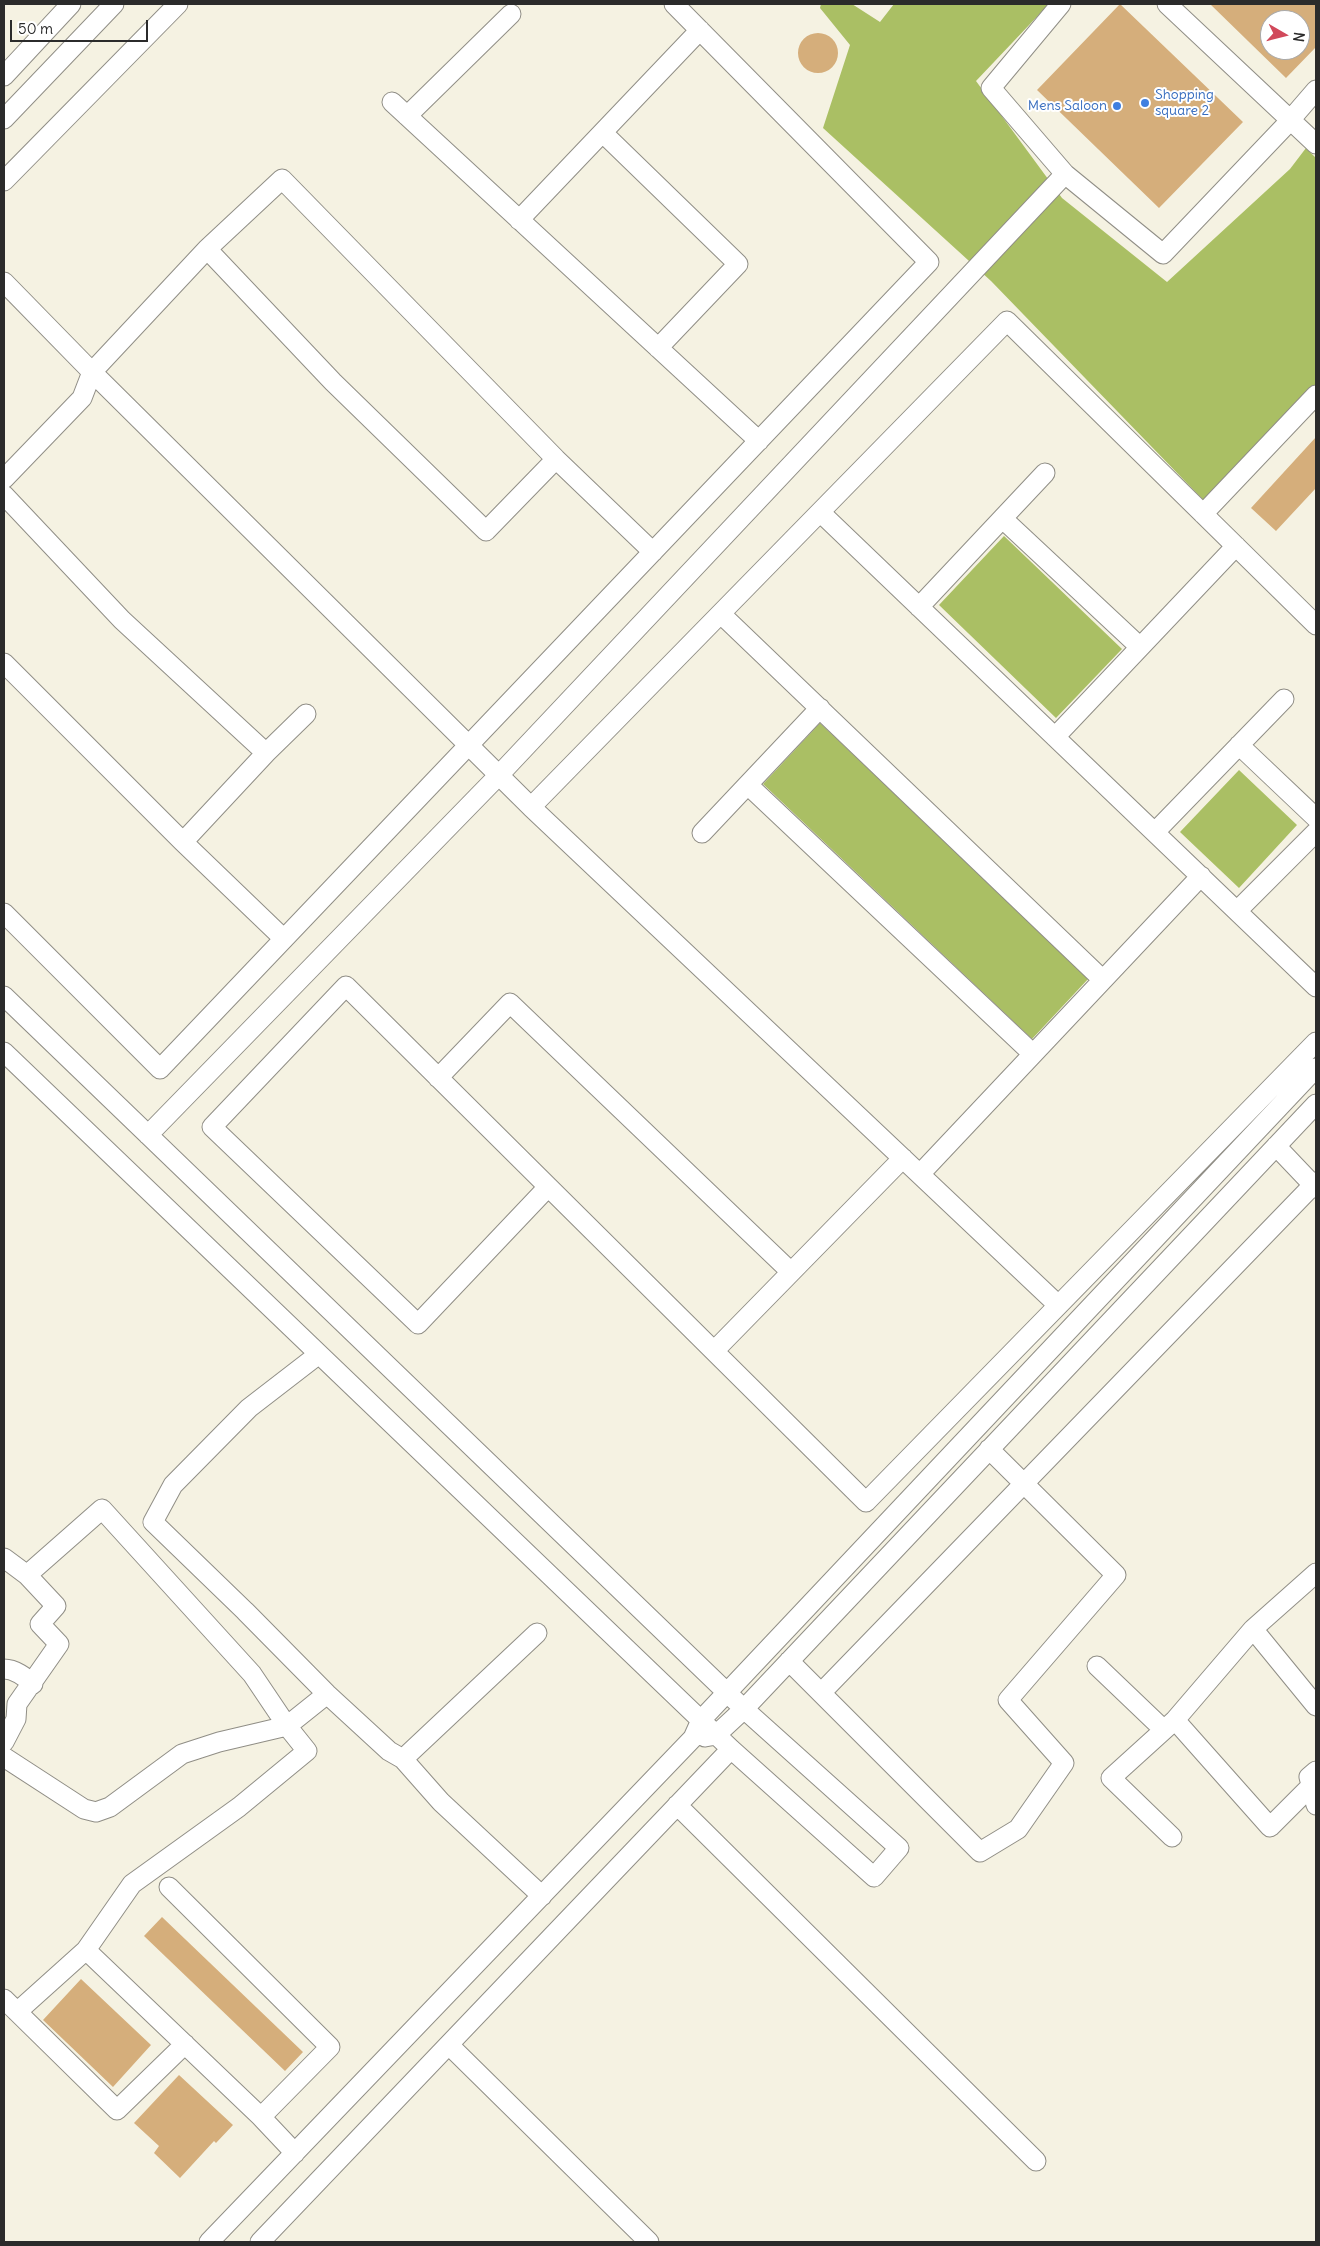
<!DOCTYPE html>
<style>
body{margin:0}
#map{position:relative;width:1320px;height:2246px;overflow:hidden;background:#f5f2e2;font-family:Delius,sans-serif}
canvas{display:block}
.frame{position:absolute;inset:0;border:5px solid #2b2b2b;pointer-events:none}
.north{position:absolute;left:1260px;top:10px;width:50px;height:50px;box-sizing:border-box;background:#fff;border:1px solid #aaa;border-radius:50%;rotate:98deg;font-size:14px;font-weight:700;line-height:20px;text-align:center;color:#2b2b2b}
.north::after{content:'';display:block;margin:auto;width:18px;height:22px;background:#d1495b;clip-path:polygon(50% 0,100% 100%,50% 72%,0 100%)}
.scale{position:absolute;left:10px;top:20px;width:138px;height:22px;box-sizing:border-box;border:2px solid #2b2b2b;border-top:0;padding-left:6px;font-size:15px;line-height:18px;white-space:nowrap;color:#2b2b2b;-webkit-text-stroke:4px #fff;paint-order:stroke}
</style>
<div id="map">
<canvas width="1320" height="2246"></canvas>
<div class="frame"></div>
<div class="north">N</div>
<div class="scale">50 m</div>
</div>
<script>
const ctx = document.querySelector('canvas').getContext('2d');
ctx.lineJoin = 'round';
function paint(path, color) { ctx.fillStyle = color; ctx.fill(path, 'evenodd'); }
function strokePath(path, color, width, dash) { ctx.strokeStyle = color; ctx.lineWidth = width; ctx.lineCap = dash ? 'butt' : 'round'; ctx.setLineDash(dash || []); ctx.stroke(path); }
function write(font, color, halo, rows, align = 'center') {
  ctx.font = font + ' Delius,sans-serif'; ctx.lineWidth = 4; ctx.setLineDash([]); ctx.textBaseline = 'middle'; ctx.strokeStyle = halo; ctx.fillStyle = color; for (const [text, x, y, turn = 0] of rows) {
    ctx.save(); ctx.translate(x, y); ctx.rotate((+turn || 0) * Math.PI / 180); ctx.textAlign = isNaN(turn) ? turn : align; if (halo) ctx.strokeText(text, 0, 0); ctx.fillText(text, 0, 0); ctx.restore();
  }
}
const green = new Path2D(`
 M 821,4 L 852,4 L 880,22 L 894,4 L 1049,4 L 976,81 L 1062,198 L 1167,282 L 1290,169 L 1306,148 L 1316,158 L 1316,393 L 1212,509 L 991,281 L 823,128 L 850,45 L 820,8 Z
 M 1004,536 L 1122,649 L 1056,718 L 939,605 Z
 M 820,723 L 1089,978 L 1032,1039 L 763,784 Z
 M 1239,770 L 1297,825 L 1239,888 L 1180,832 Z`);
const building = new Path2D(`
 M 1120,4 L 1243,122 L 1159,208 L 1037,90 Z
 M 1210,4 L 1316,4 L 1316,47 L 1286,78 ZM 1270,20 L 1300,20 L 1300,50 L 1270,50 Z
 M798 53a20 20 0 1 1 40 0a20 20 0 1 1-40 0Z
 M 1316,437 L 1316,488 L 1276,531 L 1251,508 Z
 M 162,1917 L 303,2052 L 285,2071 L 144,1936 Z
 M 81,1979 L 151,2045 L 113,2087 L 43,2020 Z
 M 179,2075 L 233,2125 L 216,2143 L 214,2141 L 180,2178 L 154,2153 L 159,2146 L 134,2123 Z`);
const minor = new Path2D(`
 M 1061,4 L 991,88 L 1065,174 L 1163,254 L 1285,126 L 1316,90
 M 1167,4 L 1316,144
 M 4,76 L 71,4
 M 392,102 L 759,441
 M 407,116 L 511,14
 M 4,119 L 114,4
 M 603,133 L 738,264 L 658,348
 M 4,181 L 178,4
 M 519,220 L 700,30
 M 207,249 L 333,382 L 486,531 L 556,459
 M 4,282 L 92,372 L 207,249 L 282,179 L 556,459 L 653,552
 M 4,479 L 82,398 L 92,372 L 531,807 L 1058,1305
 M 4,495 L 122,620 L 266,753
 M 820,512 L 1316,987
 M 1203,514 L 1316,395
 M 1003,519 L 1140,647
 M 919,607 L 1045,473
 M 721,614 L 1103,980
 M 4,663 L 183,842 L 284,939
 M 1055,737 L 1236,546
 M 1239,745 L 1316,818
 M 748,785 L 1033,1054
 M 531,807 L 1007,321 L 1316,625
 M 1155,832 L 1284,699
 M 702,833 L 820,708
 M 183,842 L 266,753 L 306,714
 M 1237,911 L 1316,832
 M 4,913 L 160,1069 L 929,262 L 674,4
 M 4,996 L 744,1709 L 899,1848 L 874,1877 L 731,1749 L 4,1052
 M 438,1078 L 510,1003 L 791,1272
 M 148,1135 L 499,775 L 1065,174
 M 1276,1146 L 1316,1188
 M 920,1174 L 1201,876
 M 548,1187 L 418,1324 L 212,1127 L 346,986 L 866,1502 L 1316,1042
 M 714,1351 L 903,1158
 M 319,1354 L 249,1408 L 173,1485 L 153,1522 L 245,1611 L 327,1694 L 389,1751 L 403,1759 L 441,1802 L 542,1896
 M 4,1558 L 27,1575 L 102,1509 L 252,1674 L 287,1726 L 307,1751 L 239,1807 L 132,1884 L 86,1950
 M 1316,1573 L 1253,1629 L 1316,1706
 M 1253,1629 L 1175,1720 L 1270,1827 L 1311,1786
 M 789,1661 L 980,1852 L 1018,1829 L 1064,1763 L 1008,1700 L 1116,1575 L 989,1449
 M 1097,1666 L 1164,1730
 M 4,1669 C 15,1669 25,1677 33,1684
 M 821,1693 L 1316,1182
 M 705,1737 L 716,1735 L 744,1709 L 1316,1104
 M 4,1742 L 16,1719 L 17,1704 L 59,1644 L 40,1624 L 56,1606 L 27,1575
 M 4,1757 L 84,1809 L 96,1812 L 110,1807 L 182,1754 L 219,1742 L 287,1726 L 327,1694
 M 403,1759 L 537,1633
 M 1316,1771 L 1309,1777 L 1316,1805
 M 677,1805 L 1036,2161
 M 1172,1837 L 1111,1778 L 1175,1720
 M 169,1887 L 330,2047 L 261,2117
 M 4,1999 L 117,2110 L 185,2044
 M 17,2012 L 86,1950 L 261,2117 L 295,2153
 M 449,2045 L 649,2242
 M 209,2242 L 693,1738 L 701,1720 L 1316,1068
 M 260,2242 L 731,1749`);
const markers = [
 [1145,103,5,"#3f7fe0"],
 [1117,106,5,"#3f7fe0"]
];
const shopNames = [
 ["Shopping",1155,95],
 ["square 2",1155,111],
 ["Mens Saloon",1107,106,"right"]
];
paint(green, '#aabf64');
paint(building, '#d5ae7b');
strokePath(minor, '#908e86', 21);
strokePath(minor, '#fff', 19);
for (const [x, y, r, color] of markers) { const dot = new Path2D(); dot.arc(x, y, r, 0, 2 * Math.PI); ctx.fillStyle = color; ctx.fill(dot); strokePath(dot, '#fff', 2); }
write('14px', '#366cbe', '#fff', shopNames, 'left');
</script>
